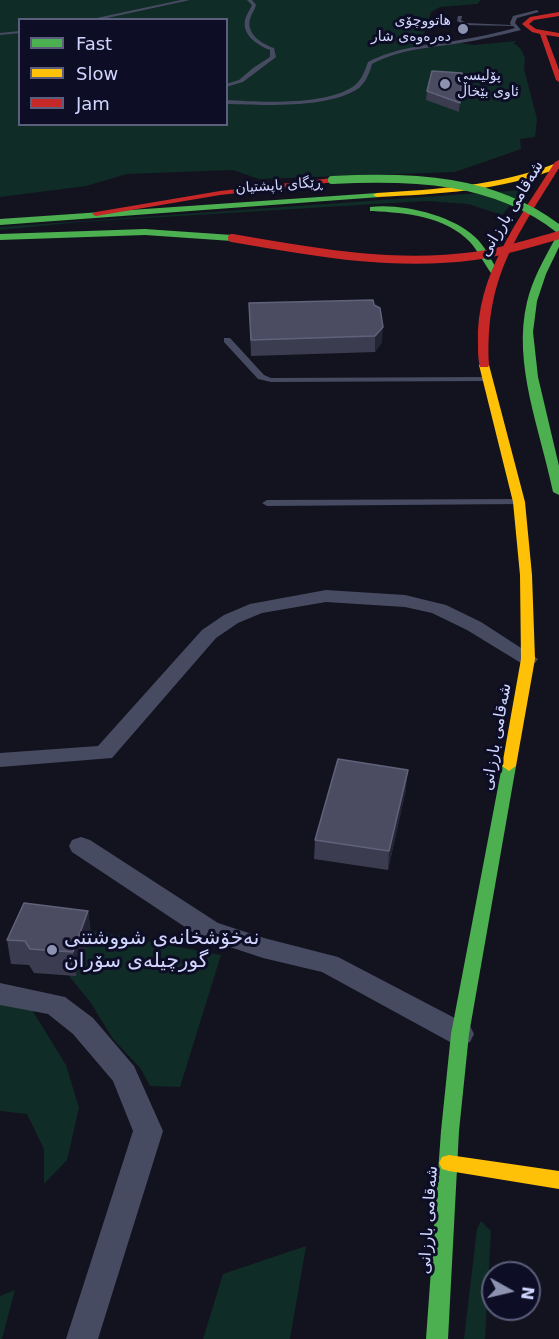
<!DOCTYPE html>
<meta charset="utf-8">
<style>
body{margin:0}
#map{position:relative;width:559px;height:1339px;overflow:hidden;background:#13131f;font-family:"DejaVu Sans",sans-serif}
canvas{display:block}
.legend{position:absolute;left:18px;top:18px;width:210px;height:108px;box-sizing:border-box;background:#0d0e25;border:2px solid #5b5e7c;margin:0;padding:8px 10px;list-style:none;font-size:18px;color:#d1d6ff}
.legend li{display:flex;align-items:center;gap:12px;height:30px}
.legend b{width:30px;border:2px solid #5b5e7c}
.north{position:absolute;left:481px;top:1261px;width:60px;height:60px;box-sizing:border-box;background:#0d0e25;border:2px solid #5b5e7c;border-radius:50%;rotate:98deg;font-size:16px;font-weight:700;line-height:24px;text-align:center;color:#d1d6ff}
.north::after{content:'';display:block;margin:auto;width:21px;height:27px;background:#8e92b1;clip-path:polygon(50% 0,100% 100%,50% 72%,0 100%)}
</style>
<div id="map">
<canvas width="559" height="1339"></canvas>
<ul class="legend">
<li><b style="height:8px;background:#4caf50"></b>Fast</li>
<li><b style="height:8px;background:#ffc107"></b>Slow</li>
<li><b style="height:8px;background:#c62828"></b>Jam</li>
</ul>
<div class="north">N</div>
</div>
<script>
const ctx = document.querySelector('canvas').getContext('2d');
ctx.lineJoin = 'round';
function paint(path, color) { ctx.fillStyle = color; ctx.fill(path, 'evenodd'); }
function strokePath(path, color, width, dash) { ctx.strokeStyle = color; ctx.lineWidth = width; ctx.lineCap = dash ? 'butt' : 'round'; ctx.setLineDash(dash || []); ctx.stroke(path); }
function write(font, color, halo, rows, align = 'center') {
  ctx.font = font + ' "DejaVu Sans",Vazirmatn,sans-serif'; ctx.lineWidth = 6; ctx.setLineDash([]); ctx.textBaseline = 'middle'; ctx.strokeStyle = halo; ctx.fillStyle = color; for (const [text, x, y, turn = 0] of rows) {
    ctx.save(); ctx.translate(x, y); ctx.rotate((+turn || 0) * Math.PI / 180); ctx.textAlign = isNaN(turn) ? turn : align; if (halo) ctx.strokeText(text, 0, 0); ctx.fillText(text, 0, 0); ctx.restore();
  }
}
const green = new Path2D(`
 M 0,0 L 481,0 L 477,4 L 440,7 L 431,12 L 423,37 L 474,45 L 517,41 L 514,43 L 521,49 L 525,58 L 524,69 L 537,119 L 535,137 L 520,139 L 521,149 L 455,172 L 259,179 L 233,170 L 127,174 L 86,186 L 0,197 ZM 20,20 L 226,20 L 226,124 L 20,124 Z
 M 523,190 L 502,215 L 468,204 L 426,201 L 80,222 L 0,230 L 0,227 Z
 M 21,917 L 221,955 L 180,1087 L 150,1086 L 141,1069 L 113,1039 L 91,1003 Z
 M 0,1000 L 29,1005 L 66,1065 L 79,1108 L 67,1160 L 44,1184 L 44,1149 L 27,1114 L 0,1111 Z
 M 481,1221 L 491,1231 L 485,1339 L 464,1339 L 477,1229 Z
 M 306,1246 L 290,1339 L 203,1339 L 223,1274 Z
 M 15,1290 L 2,1339 L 0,1339 L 0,1296 Z`);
const lane = new Path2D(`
 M 181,0 L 190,0 L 98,20 L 87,20 Z
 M 247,0 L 252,0 L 256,5 C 255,10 251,14 250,19 C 246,34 262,44 274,48 L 276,57 L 243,82 L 226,87 L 226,84 L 239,80 L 253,68 L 270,57 L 270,50 C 257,45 242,35 245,20 C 246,15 250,10 252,5 Z
 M 537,10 L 539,12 L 517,18 L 515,23 L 521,30 C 501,35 480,40 460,43 C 429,48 400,49 372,64 C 370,72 366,82 359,88 C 329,109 262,105 226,104 L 226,100 C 261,102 325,106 354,86 C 362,80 365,70 368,62 C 397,47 428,45 460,40 C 479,37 497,33 515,28 L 513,26 L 465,25 L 457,21 L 458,16 L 462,16 L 461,20 L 466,23 L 511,25 L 510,23 L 513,16 Z
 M 20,31 L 20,33 L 0,35 L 0,33 Z
 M 224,338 L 230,338 L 264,375 L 271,378 L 486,377 L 490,379 L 486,381 L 271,382 L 258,379 L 224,342 Z
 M 519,499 L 524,502 L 522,504 L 267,506 L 262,503 L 267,500 Z`);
const street = new Path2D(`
 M 326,590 L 405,595 L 446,605 L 481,622 L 538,659 L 535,663 L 521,663 L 467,630 L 432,613 L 405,607 L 326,602 L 262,613 L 238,623 L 216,638 L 112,758 L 0,767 L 0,753 L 98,746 L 202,630 L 224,615 L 250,604 Z
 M 81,837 L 90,840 L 218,923 L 264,938 L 338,957 L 470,1026 L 474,1034 L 470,1042 L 460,1045 L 450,1042 L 322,972 L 263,958 L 200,937 L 72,852 L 69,846 L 72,840 Z
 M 0,983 L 65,997 L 93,1018 L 134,1066 L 163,1131 L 98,1339 L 66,1339 L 133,1131 L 113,1081 L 73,1034 L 48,1014 L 0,1005 Z`);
const fast = new Path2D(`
 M 377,193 L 381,195 L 380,197 L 0,225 L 0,219 Z
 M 370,207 C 401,203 452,215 475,237 C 485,246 491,260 498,271 L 491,273 C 484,263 478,251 470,242 C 445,216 406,213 373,211 L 370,211 Z
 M 145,229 L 232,235 L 236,238 L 232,241 L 145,235 L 0,240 L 0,234 Z
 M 559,236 L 559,247 L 546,274 L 537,301 L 533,332 L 538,377 L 559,466 L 559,495 L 553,492 C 541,432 512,364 527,302 C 532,280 544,259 555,239 Z
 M 509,761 L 516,766 L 469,1034 L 459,1131 L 448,1339 L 426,1339 L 441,1131 L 451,1034 L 502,766 Z`);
const slow = new Path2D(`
 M 554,164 L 559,164 L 559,168 C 500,191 439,194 377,197 L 373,195 L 377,193 C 438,189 497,186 554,164 Z
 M 484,362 L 489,365 L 525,502 L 532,575 L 535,659 L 516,766 L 509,771 L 502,766 L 521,659 L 520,575 L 513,502 L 479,365 Z
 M 449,1155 L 559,1171 L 559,1189 L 449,1171 L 442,1169 L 439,1163 L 442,1157 Z`);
const jam = new Path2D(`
 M 559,12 L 559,16 L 534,20 L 529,24 L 536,29 L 559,33 L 559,37 L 546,35 L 559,70 L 559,82 L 556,80 L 540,34 L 532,32 L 522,24 L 530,17 Z
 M 559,160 L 559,168 C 515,239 485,278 489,365 L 488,367 L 480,367 C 478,360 478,352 478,344 C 475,275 520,218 555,162 Z
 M 332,178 L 335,178 L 335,182 L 220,195 L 96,216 L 92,214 L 96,212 L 220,191 Z`);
const fastBridge = new Path2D(`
 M 332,180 C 412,176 493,178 559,229`);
const jamBridge = new Path2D(`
 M 232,238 C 312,252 393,267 474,256 C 503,252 531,243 559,235`);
const wall = new Path2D(`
 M 462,73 L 459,112 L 426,100 L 427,91 Z
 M 373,300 L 382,342 L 375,352 L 251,356 L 249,303 Z
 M 406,789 L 388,870 L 314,859 L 315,840 Z
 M 88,911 L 91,935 L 76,976 L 34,973 L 29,965 L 11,964 L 7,940 Z`);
const shadedWall = new Path2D(`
 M 383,327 L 382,342 L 375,352 L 375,336 Z
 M 408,770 L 406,789 L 388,870 L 389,851 Z
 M 88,911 L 91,935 L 76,976 L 73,952 Z`);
const building = new Path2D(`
 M 432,71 L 462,73 L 460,103 L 427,91 Z
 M 373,300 L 374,305 L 380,308 L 383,327 L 375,336 L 251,340 L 249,303 Z
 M 338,759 L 408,770 L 389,851 L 315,840 Z
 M 24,903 L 88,911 L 73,952 L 30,949 L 25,941 L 7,940 Z`);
const markers = [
 [463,29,6,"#8e92b1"],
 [445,84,6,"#8e92b1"],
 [52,950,6,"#8e92b1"]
];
const farPoinames = [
 ["هاتووچۆی",451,21],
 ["دەرەوەی شار",451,37],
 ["پۆلیسی",457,76,"left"],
 ["ئاوی بێخاڵ",457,92,"left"]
];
const farStreetnames = [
 ["ڕێگای باپشتیان",279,186,-4]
];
const streetNames = [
 ["شەقامی بارزانی",512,209,-59],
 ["شەقامی بارزانی",497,737,-80],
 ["شەقامی بارزانی",429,1220,-86]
];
const nearPoinames = [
 ["نەخۆشخانەی شووشتنی",64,939],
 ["گورچیلەی سۆران",64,962]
];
paint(green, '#102c26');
paint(lane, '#464b61');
paint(street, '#464b61');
paint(fast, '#4caf50');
paint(slow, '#ffc107');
paint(jam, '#c62828');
strokePath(fastBridge, '#4caf50', 8);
strokePath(jamBridge, '#c62828', 8);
paint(wall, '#3b3c4f');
paint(shadedWall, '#242434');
paint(building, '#4b4c62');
strokePath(building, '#60627b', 1.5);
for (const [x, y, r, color] of markers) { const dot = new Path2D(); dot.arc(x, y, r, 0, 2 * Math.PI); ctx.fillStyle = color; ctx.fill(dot); strokePath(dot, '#0d0e25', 2); }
write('14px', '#d1d6ff', '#0d0e25', farPoinames, 'right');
write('14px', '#d1d6ff', '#0d0e25', farStreetnames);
write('16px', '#d1d6ff', '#0d0e25', streetNames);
write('20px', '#d1d6ff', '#0d0e25', nearPoinames, 'left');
</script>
